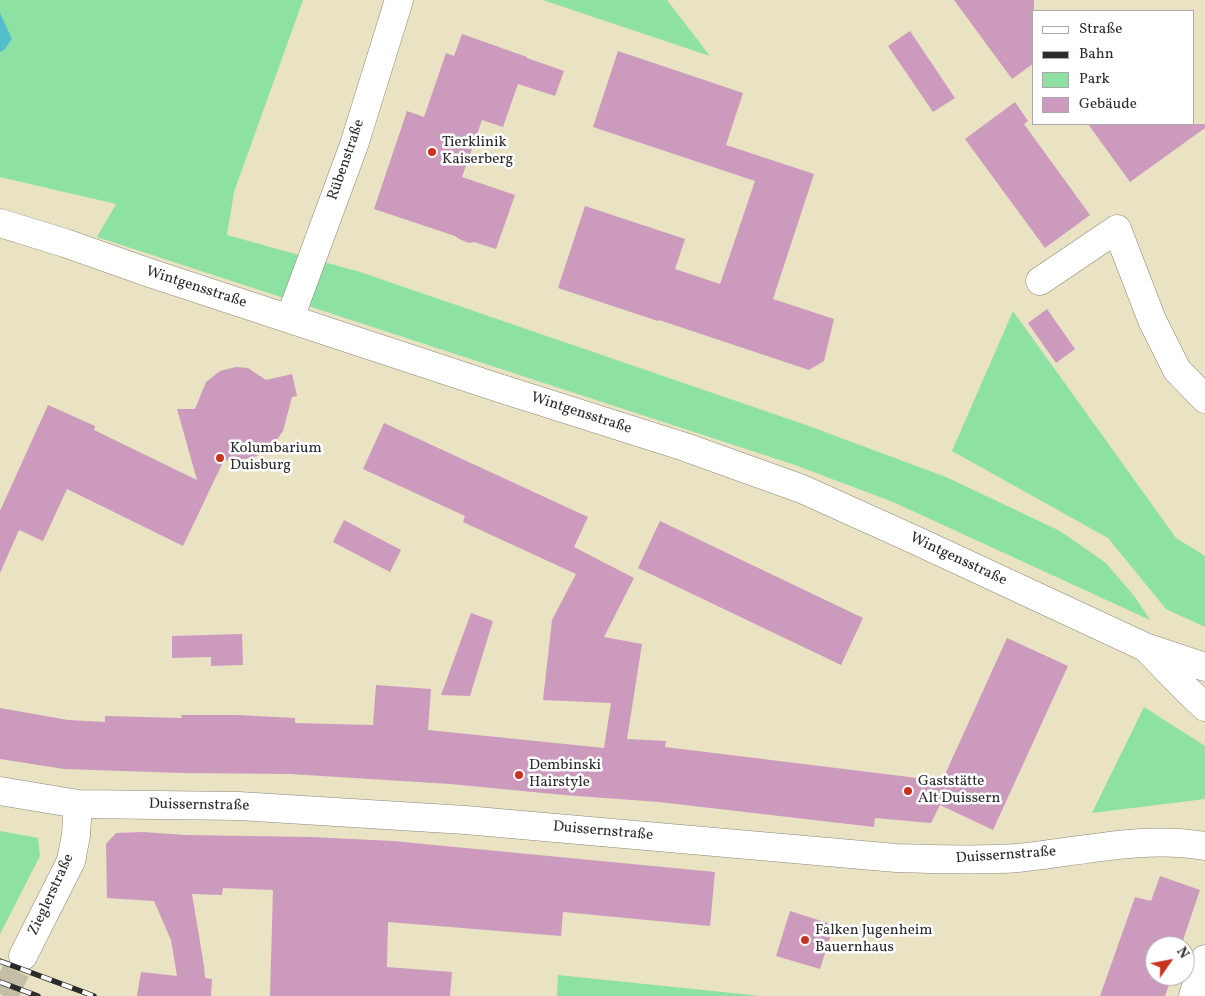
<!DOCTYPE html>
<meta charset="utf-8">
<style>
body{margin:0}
#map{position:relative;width:1205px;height:996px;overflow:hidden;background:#e9e3c3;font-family:Vollkorn,serif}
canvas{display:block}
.legend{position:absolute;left:1032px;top:10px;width:162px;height:115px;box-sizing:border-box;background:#fff;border:1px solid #aaa;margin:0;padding:6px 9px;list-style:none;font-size:15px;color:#2b2b2b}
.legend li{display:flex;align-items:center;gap:10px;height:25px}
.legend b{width:25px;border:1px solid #aaa}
.north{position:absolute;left:1145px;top:936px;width:50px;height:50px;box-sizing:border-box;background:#fff;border:1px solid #aaa;border-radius:50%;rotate:57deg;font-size:14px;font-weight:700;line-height:20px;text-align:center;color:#2b2b2b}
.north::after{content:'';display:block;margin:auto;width:18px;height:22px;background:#c8321e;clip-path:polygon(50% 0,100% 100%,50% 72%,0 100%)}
</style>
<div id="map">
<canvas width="1205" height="996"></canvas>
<ul class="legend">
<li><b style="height:6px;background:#fff"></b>Straße</li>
<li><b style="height:6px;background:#2b2b2b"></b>Bahn</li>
<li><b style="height:14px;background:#8de1a2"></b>Park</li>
<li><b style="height:14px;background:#cc9abd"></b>Gebäude</li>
</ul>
<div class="north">N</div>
</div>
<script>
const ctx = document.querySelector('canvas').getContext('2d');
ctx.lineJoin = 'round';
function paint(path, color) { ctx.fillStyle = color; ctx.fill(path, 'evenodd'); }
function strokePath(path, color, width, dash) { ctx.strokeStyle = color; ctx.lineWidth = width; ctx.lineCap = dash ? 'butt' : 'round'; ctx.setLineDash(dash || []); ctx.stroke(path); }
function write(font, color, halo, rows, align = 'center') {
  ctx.font = font + ' Vollkorn,serif'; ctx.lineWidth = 5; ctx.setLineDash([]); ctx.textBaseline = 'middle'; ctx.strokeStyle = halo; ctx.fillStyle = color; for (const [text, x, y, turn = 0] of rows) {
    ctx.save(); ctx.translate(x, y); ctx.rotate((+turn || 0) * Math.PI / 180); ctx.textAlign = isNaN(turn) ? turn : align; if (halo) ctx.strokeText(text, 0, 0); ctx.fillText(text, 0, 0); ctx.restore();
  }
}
const green = new Path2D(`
 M 0,0 L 303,0 L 234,192 L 227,235 L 360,272 L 806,425 L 946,477 L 1060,531 L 1106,563 L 1135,597 L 1150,620 L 893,502 L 795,465 L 97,237 L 116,204 L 0,177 Z
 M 543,0 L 667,0 L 710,56 Z
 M 1013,311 L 1176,538 L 1205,556 L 1205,627 L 1166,609 L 1108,538 L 952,451 Z
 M 1144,707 L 1205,746 L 1205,799 L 1092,813 Z
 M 0,831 L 38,838 L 40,856 L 0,934 Z
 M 558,975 L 761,996 L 557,996 Z`);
const water = new Path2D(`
 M 0,13 L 12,39 L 4,50 L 0,52 Z`);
const building = new Path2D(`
 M 954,0 L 1034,0 L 1034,63 L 1012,79 Z
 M 910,31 L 955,98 L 933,112 L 888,46 Z
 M 462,34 L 527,57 L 527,58 L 564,71 L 555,96 L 518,84 L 503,127 L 482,120 L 462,177 L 515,195 L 496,249 L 474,242 L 469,243 L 459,239 L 455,236 L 374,209 L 407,111 L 424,117 L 446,53 L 454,56 Z
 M 618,51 L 743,93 L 726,145 L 814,174 L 773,299 L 834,319 L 824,361 L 809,370 L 659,320 L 658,321 L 558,288 L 585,206 L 685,239 L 675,269 L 720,284 L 755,181 L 593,127 Z
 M 1015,102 L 1028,121 L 1024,124 L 1090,215 L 1045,248 L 965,139 Z
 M 1088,124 L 1205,124 L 1205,128 L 1130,182 Z
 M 1047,309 L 1075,349 L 1056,363 L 1028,323 Z
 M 236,367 L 248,368 L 266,380 L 292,374 L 297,396 L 292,397 L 283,431 L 272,446 L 257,456 L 238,461 L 224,460 L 183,546 L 67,489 L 43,541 L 19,530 L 0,573 L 0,511 L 48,405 L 95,426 L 94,430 L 197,480 L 177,409 L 195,409 L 206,382 L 220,371 Z
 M 384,423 L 588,517 L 574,547 L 634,578 L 604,637 L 642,644 L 627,739 L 666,741 L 665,747 L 942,781 L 1007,638 L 1068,666 L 993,830 L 940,805 L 931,823 L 875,818 L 874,827 L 659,802 L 564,795 L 450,784 L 290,774 L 182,773 L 64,769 L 0,759 L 0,708 L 68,720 L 105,722 L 105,716 L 182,718 L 181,715 L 237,715 L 295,718 L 295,723 L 373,725 L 376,685 L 431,689 L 428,730 L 604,748 L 611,703 L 543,700 L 552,620 L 576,574 L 463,522 L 465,516 L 363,469 Z
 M 344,520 L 401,550 L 390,572 L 333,542 Z
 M 660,521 L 863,618 L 841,665 L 638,568 Z
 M 471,613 L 493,621 L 470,696 L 441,695 Z
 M 242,634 L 243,665 L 211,666 L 211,657 L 172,658 L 172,636 Z
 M 143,832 L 185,835 L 311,837 L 393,841 L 715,872 L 710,926 L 563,912 L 561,936 L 388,922 L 387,967 L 452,972 L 450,996 L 270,996 L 273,890 L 223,888 L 222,895 L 192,894 L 204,966 L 205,978 L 212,979 L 211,996 L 137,996 L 141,972 L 177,976 L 171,940 L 154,901 L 107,898 L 106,844 L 116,833 Z
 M 1160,876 L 1200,890 L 1181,946 L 1155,946 L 1155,976 L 1172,976 L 1165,996 L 1100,996 L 1135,897 L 1151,901 Z
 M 790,911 L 834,925 L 820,969 L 776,956 Z`);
const minorTunnel = new Path2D(`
 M 4,996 L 23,956`);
const minor = new Path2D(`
 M 1040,281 L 1117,229 L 1152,320 L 1177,370 L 1205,399
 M 290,318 L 354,145 L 399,0
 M 0,791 L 78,804 L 239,806 L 465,820 L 896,858 C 936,859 978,861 1018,858 C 1080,852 1143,835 1205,846
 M 23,956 L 71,861 L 76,835 L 78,804
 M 1193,996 L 1205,959`);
const major = new Path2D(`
 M 0,223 L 65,243 L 147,272 L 499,388 L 685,447 L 802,489 L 915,540 L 1145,647 L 1205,667
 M 1148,650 L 1185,688 L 1205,707`);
const rail = new Path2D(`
 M 0,961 L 94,996
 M 0,982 L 38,996`);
const markers = [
 [432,152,5,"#c8321e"],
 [220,458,5,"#c8321e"],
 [519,775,5,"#c8321e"],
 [908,791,5,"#c8321e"],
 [805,940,5,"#c8321e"]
];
const poiNames = [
 ["Tierklinik",442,143],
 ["Kaiserberg",442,160],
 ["Kolumbarium",230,449],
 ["Duisburg",230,466],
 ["Dembinski",529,766],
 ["Hairstyle",529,783],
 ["Gaststätte",918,782],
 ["Alt Duissern",918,799],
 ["Falken Jugenheim",815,931],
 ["Bauernhaus",815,948]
];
const streetNames = [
 ["Rübenstraße",347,160,-71],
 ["Wintgensstraße",196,288,18],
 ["Wintgensstraße",581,414,18],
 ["Wintgensstraße",958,560,25],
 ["Duissernstraße",199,806,1],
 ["Duissernstraße",603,832,5],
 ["Duissernstraße",1006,856,-4],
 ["Zieglerstraße",52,895,-65]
];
paint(green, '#8de1a2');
paint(water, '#53bfcd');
paint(building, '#cc9abd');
strokePath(minorTunnel, '#c3bea5', 28, [28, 14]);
strokePath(minor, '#8a8777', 29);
strokePath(major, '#8a8777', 29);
strokePath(minor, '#fff', 28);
strokePath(major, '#fff', 28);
strokePath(rail, '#2b2b2b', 5.5);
strokePath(rail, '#fff', 4, [11]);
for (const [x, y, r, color] of markers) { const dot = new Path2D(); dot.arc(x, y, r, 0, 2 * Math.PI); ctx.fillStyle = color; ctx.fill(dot); strokePath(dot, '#fff', 2); }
write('15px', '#2b2b2b', '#fff', poiNames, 'left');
write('15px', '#2b2b2b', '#fff', streetNames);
</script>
